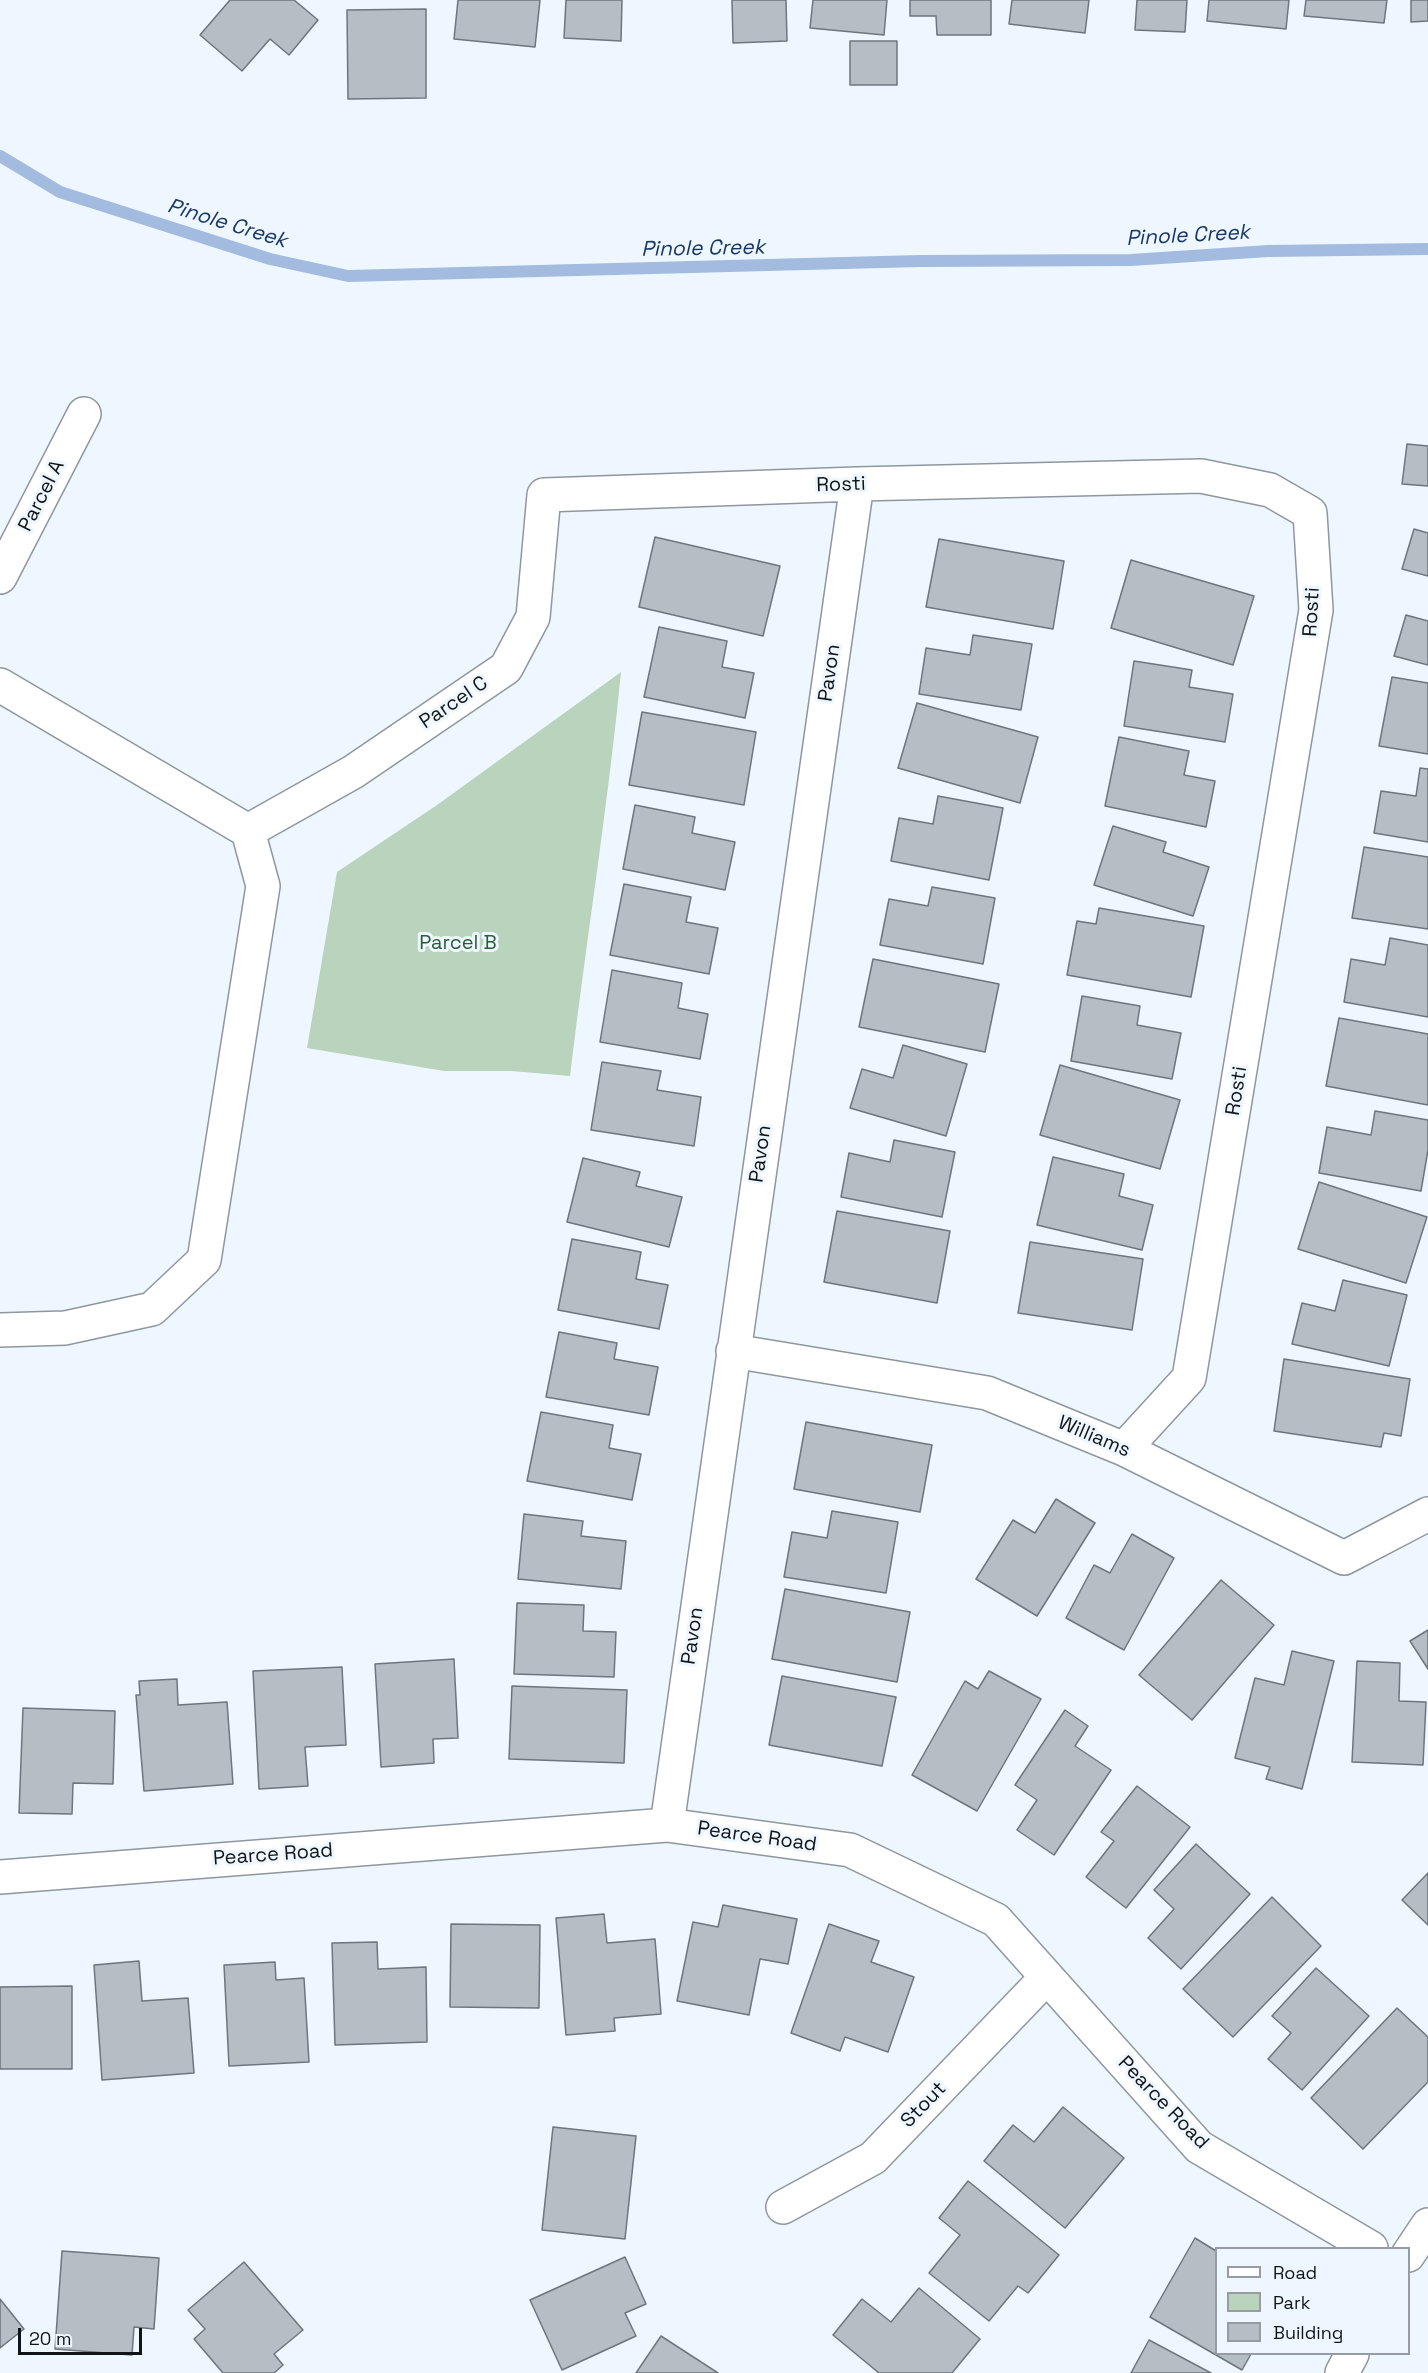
<!DOCTYPE html>
<style>
body{margin:0}
#map{position:relative;width:1428px;height:2373px;overflow:hidden;background:#eef7ff;font-family:"Space Grotesk",sans-serif}
canvas{display:block}
.legend{position:absolute;left:1215px;top:2247px;width:195px;height:108px;box-sizing:border-box;background:#eef7ff;border:2px solid #969ca2;margin:0;padding:8px 10px;list-style:none;font-size:18px;color:#111416}
.legend li{display:flex;align-items:center;gap:12px;height:30px}
.legend b{width:30px;border:2px solid #969ca2}
.scale{position:absolute;left:18px;top:2328px;width:124px;height:27px;box-sizing:border-box;border:3px solid #111416;border-top:0;padding-left:8px;font-size:18px;line-height:21px;white-space:nowrap;color:#111416;-webkit-text-stroke:4px #eef7ff;paint-order:stroke}
</style>
<div id="map">
<canvas width="1428" height="2373"></canvas>
<ul class="legend">
<li><b style="height:8px;background:#fff"></b>Road</li>
<li><b style="height:16px;background:#bad3bc"></b>Park</li>
<li><b style="height:16px;background:#b5bec5"></b>Building</li>
</ul>
<div class="scale">20 m</div>
</div>
<script>
const ctx = document.querySelector('canvas').getContext('2d');
ctx.lineJoin = 'round';
function paint(path, color) { ctx.fillStyle = color; ctx.fill(path, 'evenodd'); }
function strokePath(path, color, width, dash) { ctx.strokeStyle = color; ctx.lineWidth = width; ctx.lineCap = dash ? 'butt' : 'round'; ctx.setLineDash(dash || []); ctx.stroke(path); }
function write(font, color, halo, rows, align = 'center') {
  ctx.font = font + ' "Space Grotesk",sans-serif'; ctx.lineWidth = 6; ctx.setLineDash([]); ctx.textBaseline = 'middle'; ctx.strokeStyle = halo; ctx.fillStyle = color; for (const [text, x, y, turn = 0] of rows) {
    ctx.save(); ctx.translate(x, y); ctx.rotate((+turn || 0) * Math.PI / 180); ctx.textAlign = isNaN(turn) ? turn : align; if (halo) ctx.strokeText(text, 0, 0); ctx.fillText(text, 0, 0); ctx.restore();
  }
}
const green = new Path2D(`
 M 621,672 C 608,807 586,941 570,1076 L 511,1071 L 444,1071 L 307,1048 L 337,872 L 437,805 Z`);
const stream = new Path2D(`
 M 0,156 L 60,192 L 270,259 L 348,276 L 920,261 L 1131,260 L 1268,251 L 1428,249`);
const building = new Path2D(`
 M 230,0 L 294,0 L 318,20 L 289,55 L 270,39 L 242,71 L 200,35 Z
 M 458,0 L 540,0 L 535,47 L 454,39 Z
 M 566,0 L 622,0 L 621,41 L 564,38 Z
 M 732,0 L 786,0 L 787,41 L 733,43 Z
 M 813,0 L 887,0 L 884,35 L 810,28 Z
 M 910,0 L 991,0 L 991,35 L 937,35 L 936,16 L 910,16 Z
 M 1012,0 L 1089,0 L 1085,33 L 1009,24 Z
 M 1137,0 L 1187,0 L 1185,32 L 1135,30 Z
 M 1209,0 L 1289,0 L 1286,29 L 1207,21 Z
 M 1306,0 L 1387,0 L 1384,23 L 1304,16 Z
 M 1411,0 L 1428,0 L 1428,21 L 1411,22 Z
 M 426,9 L 426,98 L 348,99 L 347,10 Z
 M 850,41 L 897,41 L 897,85 L 850,85 Z
 M 1407,444 L 1428,446 L 1428,486 L 1402,484 Z
 M 1414,529 L 1428,533 L 1428,576 L 1402,569 Z
 M 655,537 L 780,566 L 763,636 L 639,607 Z
 M 939,539 L 1064,561 L 1053,629 L 926,607 Z
 M 1131,560 L 1254,596 L 1233,665 L 1111,628 Z
 M 1406,615 L 1428,621 L 1428,665 L 1394,656 Z
 M 659,627 L 727,641 L 722,667 L 754,673 L 745,718 L 644,697 Z
 M 973,635 L 1032,644 L 1021,710 L 919,694 L 926,648 L 970,655 Z
 M 1134,661 L 1192,670 L 1189,687 L 1233,694 L 1225,742 L 1124,726 Z
 M 1392,677 L 1428,683 L 1428,754 L 1379,746 Z
 M 917,703 L 1038,737 L 1020,803 L 898,768 Z
 M 642,712 L 756,732 L 744,805 L 629,785 Z
 M 1119,737 L 1189,751 L 1184,775 L 1215,781 L 1206,827 L 1105,806 Z
 M 1420,768 L 1428,769 L 1428,842 L 1374,833 L 1381,791 L 1416,796 Z
 M 938,796 L 1003,808 L 989,880 L 891,861 L 899,818 L 933,824 Z
 M 635,805 L 695,817 L 692,833 L 735,842 L 725,890 L 623,869 Z
 M 1113,826 L 1166,842 L 1163,852 L 1209,867 L 1193,916 L 1094,885 Z
 M 1364,847 L 1428,857 L 1428,929 L 1352,918 Z
 M 624,884 L 691,897 L 686,922 L 718,928 L 709,974 L 610,955 Z
 M 932,887 L 995,898 L 983,964 L 880,945 L 889,899 L 928,906 Z
 M 1099,908 L 1204,926 L 1191,997 L 1067,975 L 1077,921 L 1096,924 Z
 M 1390,938 L 1428,945 L 1428,1017 L 1344,1002 L 1351,959 L 1385,965 Z
 M 873,959 L 999,984 L 985,1052 L 859,1027 Z
 M 612,970 L 682,983 L 678,1008 L 708,1014 L 700,1059 L 600,1042 Z
 M 1082,996 L 1140,1006 L 1137,1025 L 1181,1033 L 1172,1079 L 1071,1061 Z
 M 1339,1018 L 1428,1034 L 1428,1105 L 1326,1086 Z
 M 903,1045 L 967,1064 L 946,1136 L 850,1108 L 862,1069 L 893,1078 Z
 M 602,1062 L 661,1071 L 657,1090 L 701,1097 L 694,1146 L 591,1130 Z
 M 1060,1065 L 1180,1100 L 1160,1169 L 1040,1135 Z
 M 1375,1111 L 1428,1120 L 1428,1150 L 1421,1191 L 1319,1173 L 1327,1127 L 1371,1135 Z
 M 894,1140 L 955,1152 L 942,1217 L 841,1197 L 849,1153 L 890,1162 Z
 M 1053,1157 L 1124,1174 L 1119,1196 L 1153,1205 L 1142,1250 L 1037,1225 Z
 M 583,1158 L 640,1172 L 636,1186 L 682,1197 L 669,1247 L 567,1222 Z
 M 1319,1182 L 1427,1217 L 1406,1283 L 1298,1249 Z
 M 837,1211 L 950,1231 L 937,1303 L 824,1282 Z
 M 572,1239 L 641,1252 L 636,1279 L 668,1285 L 659,1329 L 558,1310 Z
 M 1030,1242 L 1143,1259 L 1132,1330 L 1018,1313 Z
 M 1343,1280 L 1407,1295 L 1389,1366 L 1292,1344 L 1302,1303 L 1335,1311 Z
 M 559,1332 L 617,1343 L 614,1359 L 658,1367 L 649,1415 L 546,1397 Z
 M 1284,1359 L 1410,1379 L 1401,1436 L 1384,1433 L 1381,1447 L 1274,1431 Z
 M 541,1412 L 613,1425 L 609,1448 L 641,1454 L 632,1500 L 527,1481 Z
 M 806,1422 L 932,1445 L 920,1512 L 794,1489 Z
 M 1056,1499 L 1095,1523 L 1037,1616 L 976,1579 L 1013,1520 L 1035,1533 Z
 M 832,1511 L 898,1522 L 886,1593 L 784,1577 L 792,1532 L 827,1538 Z
 M 524,1514 L 583,1521 L 581,1536 L 626,1541 L 621,1589 L 518,1579 Z
 M 1132,1534 L 1174,1558 L 1124,1650 L 1066,1618 L 1094,1565 L 1110,1573 Z
 M 1221,1580 L 1274,1625 L 1192,1720 L 1139,1675 Z
 M 785,1589 L 910,1612 L 897,1682 L 772,1659 Z
 M 517,1603 L 584,1605 L 583,1631 L 616,1632 L 614,1677 L 514,1674 Z
 M 1428,1630 L 1428,1669 L 1410,1641 Z
 M 1292,1651 L 1334,1661 L 1302,1789 L 1266,1779 L 1270,1767 L 1235,1758 L 1255,1678 L 1284,1685 Z
 M 454,1659 L 458,1738 L 433,1739 L 434,1763 L 381,1767 L 375,1664 Z
 M 1357,1661 L 1400,1663 L 1399,1701 L 1426,1702 L 1423,1765 L 1352,1762 Z
 M 342,1667 L 346,1745 L 305,1747 L 308,1786 L 259,1789 L 253,1671 Z
 M 989,1671 L 1041,1699 L 977,1811 L 912,1775 L 965,1681 L 978,1689 Z
 M 782,1676 L 896,1697 L 882,1766 L 769,1745 Z
 M 177,1679 L 178,1705 L 227,1702 L 233,1784 L 144,1791 L 136,1695 L 140,1695 L 139,1681 Z
 M 512,1686 L 627,1690 L 624,1763 L 509,1759 Z
 M 23,1708 L 115,1711 L 113,1784 L 73,1783 L 72,1814 L 19,1813 Z
 M 1065,1710 L 1088,1726 L 1075,1746 L 1111,1770 L 1054,1855 L 1017,1830 L 1037,1800 L 1015,1785 Z
 M 1137,1786 L 1190,1827 L 1126,1908 L 1086,1877 L 1114,1841 L 1101,1832 Z
 M 1196,1844 L 1250,1894 L 1181,1969 L 1148,1938 L 1174,1909 L 1154,1890 Z
 M 1428,1873 L 1428,1925 L 1402,1900 Z
 M 1272,1897 L 1321,1946 L 1233,2037 L 1183,1989 Z
 M 723,1905 L 797,1919 L 788,1964 L 760,1959 L 749,2015 L 677,2001 L 693,1922 L 718,1927 Z
 M 604,1914 L 607,1943 L 655,1939 L 661,2014 L 614,2018 L 615,2031 L 566,2035 L 556,1918 Z
 M 451,1924 L 540,1925 L 539,2008 L 450,2007 Z
 M 829,1924 L 879,1941 L 871,1962 L 914,1977 L 888,2052 L 845,2037 L 840,2051 L 791,2033 Z
 M 377,1942 L 378,1969 L 426,1967 L 427,2042 L 335,2045 L 332,1943 Z
 M 139,1961 L 142,2001 L 188,1998 L 194,2073 L 102,2080 L 94,1965 Z
 M 275,1962 L 276,1980 L 304,1978 L 309,2062 L 229,2066 L 224,1965 Z
 M 1316,1968 L 1369,2016 L 1302,2090 L 1268,2059 L 1291,2033 L 1272,2016 Z
 M 72,1986 L 72,2069 L 0,2069 L 0,1987 Z
 M 1397,2008 L 1428,2037 L 1428,2082 L 1363,2149 L 1311,2098 Z
 M 1063,2107 L 1124,2158 L 1065,2228 L 984,2161 L 1013,2125 L 1034,2142 Z
 M 553,2127 L 636,2136 L 625,2239 L 542,2230 Z
 M 968,2181 L 1059,2255 L 1028,2293 L 1018,2286 L 989,2321 L 929,2273 L 960,2235 L 939,2218 Z
 M 1195,2238 L 1216,2251 L 1216,2354 L 1251,2354 L 1242,2370 L 1150,2317 Z
 M 62,2251 L 159,2258 L 154,2329 L 134,2327 L 132,2355 L 55,2349 Z
 M 625,2257 L 646,2304 L 625,2313 L 636,2336 L 562,2370 L 530,2300 Z
 M 244,2262 L 303,2330 L 274,2354 L 283,2365 L 274,2373 L 223,2373 L 194,2339 L 205,2329 L 188,2310 Z
 M 919,2288 L 980,2339 L 952,2373 L 879,2373 L 833,2335 L 862,2299 L 891,2322 Z
 M 0,2299 L 24,2329 L 0,2348 Z
 M 661,2336 L 718,2373 L 636,2373 Z
 M 1149,2340 L 1211,2373 L 1131,2373 Z`);
const minor = new Path2D(`
 M 0,577 L 84,414
 M 0,685 L 248,831 L 263,886 L 204,1260 L 152,1309 L 65,1328 L 0,1330
 M 248,831 L 353,772 L 506,668 L 533,617 L 544,495 L 857,484 L 1201,476 L 1270,490 L 1310,513 L 1316,610 L 1189,1378 L 1124,1449
 M 733,1351 L 987,1393 L 1124,1449 L 1344,1558 L 1428,1514
 M 667,1825 L 857,484
 M 0,1877 L 667,1825 L 850,1850 L 996,1920 L 1199,2147 L 1371,2248
 M 783,2207 L 873,2158 L 1046,1978`);
const tertiary = new Path2D(`
 M 1408,2255 L 1428,2225
 M 1342,2373 L 1352,2354`);
const streetNames = [
 ["Rosti",841,485,-2],
 ["Parcel A",42,496,-63],
 ["Rosti",1312,612,-87],
 ["Pavon",830,673,-82],
 ["Parcel C",454,703,-34],
 ["Rosti",1237,1091,-81],
 ["Pavon",761,1154,-82],
 ["Williams",1094,1437,23],
 ["Pavon",693,1636,-82],
 ["Pearce Road",757,1837,8],
 ["Pearce Road",273,1855,-4],
 ["Pearce Road",1163,2103,46],
 ["Stout",924,2105,-46]
];
const parkNames = [
 ["Parcel B",458,944]
];
const waterNames = [
 ["Pinole Creek",227,224,17],
 ["Pinole Creek",1188,236,-3],
 ["Pinole Creek",703,249,-1]
];
paint(green, '#bad3bc');
strokePath(stream, '#a2bbdf', 12);
paint(building, '#b5bec5');
strokePath(building, '#6e767d', 1.5);
strokePath(minor, '#8f979e', 36);
strokePath(tertiary, '#8f979e', 36);
strokePath(minor, '#fff', 33);
strokePath(tertiary, '#fff', 33);
write('20px', '#111416', '#eef7ff', streetNames);
write('20px', '#285c32', '#eef7ff', parkNames);
write('italic 21px', '#183765', '#eef7ff', waterNames);
</script>
